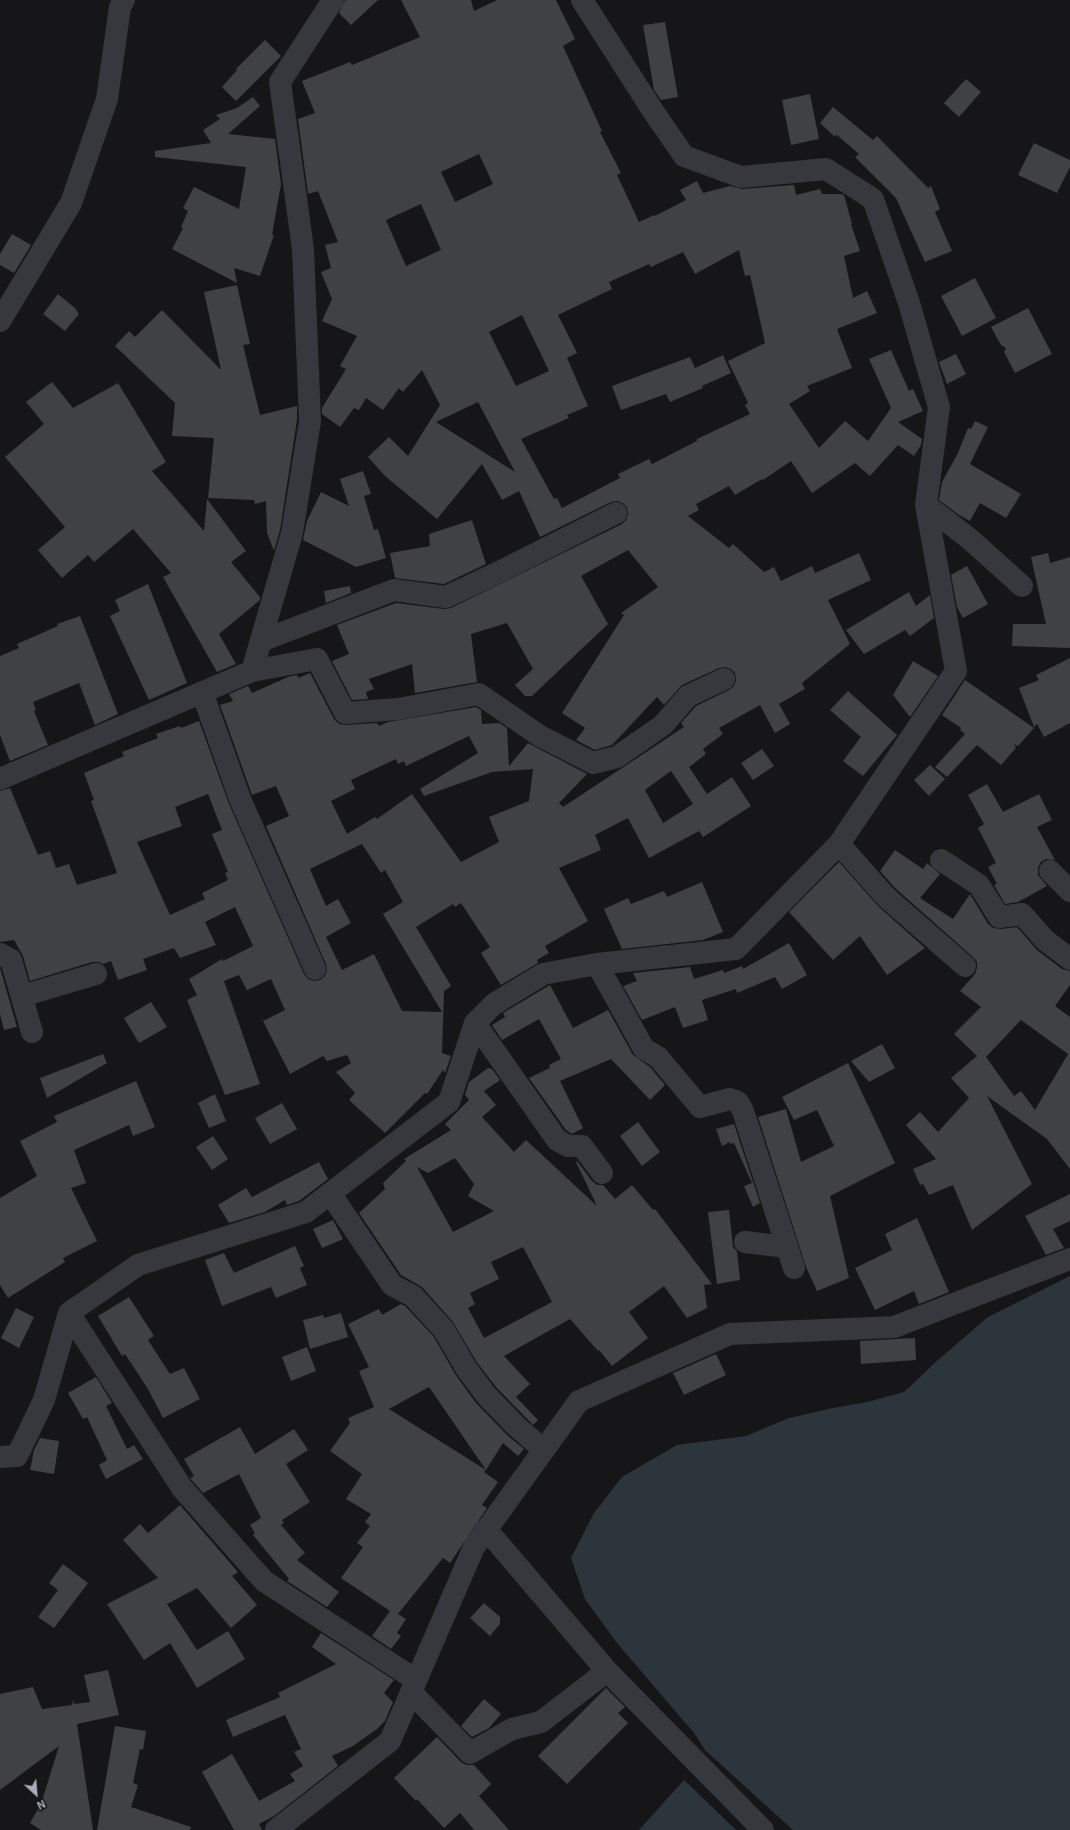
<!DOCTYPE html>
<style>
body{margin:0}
#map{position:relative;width:1070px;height:1830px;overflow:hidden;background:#161618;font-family:"Exo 2",sans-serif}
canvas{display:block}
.north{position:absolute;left:16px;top:1774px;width:40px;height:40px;-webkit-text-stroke:3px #111113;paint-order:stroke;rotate:154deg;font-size:11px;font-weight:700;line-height:16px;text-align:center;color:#a8adb8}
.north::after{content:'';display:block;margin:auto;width:14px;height:18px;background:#a8adb8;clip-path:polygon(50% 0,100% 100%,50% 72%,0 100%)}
</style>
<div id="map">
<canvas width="1070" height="1830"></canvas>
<div class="north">N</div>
</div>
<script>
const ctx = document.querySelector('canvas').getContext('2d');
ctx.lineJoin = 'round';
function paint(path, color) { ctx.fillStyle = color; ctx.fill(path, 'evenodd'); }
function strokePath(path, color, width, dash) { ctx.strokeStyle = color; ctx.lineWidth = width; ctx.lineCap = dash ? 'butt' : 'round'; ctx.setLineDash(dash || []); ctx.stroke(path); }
const water = new Path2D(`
 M 1070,1276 L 1070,1830 L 639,1830 L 684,1780 L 705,1750 L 694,1733 L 617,1643 L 585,1599 L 571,1558 L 594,1513 L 622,1477 L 677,1445 L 746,1436 L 789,1418 L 833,1408 L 867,1402 L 904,1392 L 939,1359 L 988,1317 Z`);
const pier = new Path2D(`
 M 705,1750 L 793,1830 L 736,1830 L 684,1780 Z`);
const building = new Path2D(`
 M 345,0 L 378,0 L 351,25 L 339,13 Z
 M 401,0 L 471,0 L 474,11 L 497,0 L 556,0 L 575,39 L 563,46 L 602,131 L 600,132 L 621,173 L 617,175 L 639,222 L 654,215 L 655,216 L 686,200 L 680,190 L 697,181 L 703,193 L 730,186 L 742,189 L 794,185 L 796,195 L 820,189 L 822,194 L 841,194 L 844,195 L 852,224 L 851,224 L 860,251 L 844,256 L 853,298 L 867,291 L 877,313 L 837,329 L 852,368 L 807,386 L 810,391 L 789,404 L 819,448 L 845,421 L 868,441 L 891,408 L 869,359 L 891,350 L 909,391 L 913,389 L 923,411 L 898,422 L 922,439 L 921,445 L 914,456 L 898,445 L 870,476 L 855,463 L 812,493 L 791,461 L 763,480 L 762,479 L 735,495 L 729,486 L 696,504 L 699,510 L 688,516 L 729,548 L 733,544 L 764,572 L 774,567 L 781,581 L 812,566 L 815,573 L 859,553 L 871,580 L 828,600 L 850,644 L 802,683 L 805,689 L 779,704 L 790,724 L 775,733 L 760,705 L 719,728 L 723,734 L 703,749 L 706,754 L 689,767 L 707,794 L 732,777 L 751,806 L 703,837 L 699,831 L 649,858 L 628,818 L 595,835 L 601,850 L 559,868 L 588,921 L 545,946 L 549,953 L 537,960 L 538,963 L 501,985 L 481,953 L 490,947 L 461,903 L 455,907 L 453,904 L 416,927 L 451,986 L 444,991 L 442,1053 L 451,1056 L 445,1073 L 443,1070 L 427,1094 L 425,1093 L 385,1133 L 349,1100 L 355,1093 L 336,1072 L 351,1063 L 347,1055 L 327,1061 L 323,1056 L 290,1074 L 263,1021 L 285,1010 L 271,979 L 247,990 L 239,975 L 224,981 L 260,1084 L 225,1095 L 187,1000 L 197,995 L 189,979 L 222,959 L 223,961 L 253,946 L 235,907 L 205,922 L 216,945 L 180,958 L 174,948 L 143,959 L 147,970 L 118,980 L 111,961 L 103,964 L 99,962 L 92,962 L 30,981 L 23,956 L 14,940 L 0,942 L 0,791 L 10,788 L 38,855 L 50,851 L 56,868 L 69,864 L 77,885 L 117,873 L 98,820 L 91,801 L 94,800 L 84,773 L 124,756 L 122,752 L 158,738 L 156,734 L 180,726 L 181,728 L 199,721 L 229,804 L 304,974 L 308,979 L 314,981 L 320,980 L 325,976 L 327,970 L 326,964 L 266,826 L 289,816 L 276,786 L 252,795 L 220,705 L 233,701 L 229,694 L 248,686 L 252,693 L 288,677 L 297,675 L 298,678 L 310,673 L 334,719 L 339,724 L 346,725 L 377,723 L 379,726 L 388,722 L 476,707 L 481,710 L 482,724 L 499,723 L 507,728 L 509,766 L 528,743 L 587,774 L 559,803 L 563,807 L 684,727 L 681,723 L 696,706 L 729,690 L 734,686 L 736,680 L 735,673 L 731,669 L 725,667 L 719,668 L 682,685 L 664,705 L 657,697 L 612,745 L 595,750 L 576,740 L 585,728 L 562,713 L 624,615 L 621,613 L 658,587 L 628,550 L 581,576 L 608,624 L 532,696 L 525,696 L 515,685 L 533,669 L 507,623 L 471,634 L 477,682 L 415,693 L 412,664 L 369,679 L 374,689 L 366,692 L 368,699 L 352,700 L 332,661 L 349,654 L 337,625 L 396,603 L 444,609 L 451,608 L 622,524 L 626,520 L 628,514 L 627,508 L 623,503 L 617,501 L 611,502 L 540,537 L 519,491 L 502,500 L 482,464 L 437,519 L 385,476 L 368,457 L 389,437 L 408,456 L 440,405 L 422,370 L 403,392 L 399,388 L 383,410 L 366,398 L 359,410 L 354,408 L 340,427 L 322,414 L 322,408 L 346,369 L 340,366 L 357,336 L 322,321 L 332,299 L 321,272 L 331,268 L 325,245 L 338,242 L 318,191 L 308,194 L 298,119 L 315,113 L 302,81 L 350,62 L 352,65 L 420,37 ZM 479,154 L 493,184 L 455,202 L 441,172 ZM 421,204 L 441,250 L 406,266 L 386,220 ZM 739,250 L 745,276 L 750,275 L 765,343 L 728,361 L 748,403 L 745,405 L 750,414 L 697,439 L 697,441 L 652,464 L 649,459 L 618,474 L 620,478 L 562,508 L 557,498 L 554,499 L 521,439 L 569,418 L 567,415 L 588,406 L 567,358 L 577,353 L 558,315 L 612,289 L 609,282 L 649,264 L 651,267 L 683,252 L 695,274 ZM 522,315 L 549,371 L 516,386 L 489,332 ZM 478,402 L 515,472 L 436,422 ZM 469,736 L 478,753 L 420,789 L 424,796 L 492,772 L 533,769 L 529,801 L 489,817 L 499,842 L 461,862 L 412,794 L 377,819 L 375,817 L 347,834 L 331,801 L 355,789 L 351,780 L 396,759 L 398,764 L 404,761 L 406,766 ZM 671,771 L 693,804 L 663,823 L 645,790 ZM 208,794 L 222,830 L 212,834 L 228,872 L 225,873 L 228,880 L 202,893 L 205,899 L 170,915 L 137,842 L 182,826 L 175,807 ZM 362,844 L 381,873 L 385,870 L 403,902 L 383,914 L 442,1012 L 402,1011 L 374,954 L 342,970 L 326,937 L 351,923 L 338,899 L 326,906 L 310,869 Z
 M 665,22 L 678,97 L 661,100 L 654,90 L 643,25 Z
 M 265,40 L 281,56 L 236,101 L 222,87 L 237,70 L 236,69 Z
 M 966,79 L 981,92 L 959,117 L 944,103 Z
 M 810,94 L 819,139 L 791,145 L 782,100 Z
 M 253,97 L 260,106 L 228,134 L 275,139 L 281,184 L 272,235 L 274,235 L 260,276 L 234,268 L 237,283 L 172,249 L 183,228 L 181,227 L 188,211 L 183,208 L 194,187 L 239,209 L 246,167 L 155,157 L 155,151 L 211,143 L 203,130 L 220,119 L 216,115 L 237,108 Z
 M 833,107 L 873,140 L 877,136 L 928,188 L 931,186 L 940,209 L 935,212 L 952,251 L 925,262 L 896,198 L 855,157 L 859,154 L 837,135 L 834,136 L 820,123 Z
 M 1034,143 L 1070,160 L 1070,167 L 1057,193 L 1018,175 Z
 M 12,234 L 31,245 L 14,273 L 0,265 L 0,254 Z
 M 975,278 L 996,318 L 962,336 L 941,296 Z
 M 237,285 L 250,344 L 243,345 L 260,415 L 297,406 L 297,420 L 280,530 L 274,551 L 267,533 L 266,501 L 255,504 L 254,500 L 208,498 L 214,438 L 172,436 L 175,403 L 115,346 L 129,331 L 135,337 L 162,310 L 221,370 L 204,292 Z
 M 58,294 L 75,308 L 79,314 L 65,331 L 43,314 Z
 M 1028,308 L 1052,354 L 1015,373 L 1004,352 L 1006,348 L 1001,345 L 991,327 Z
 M 956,354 L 966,374 L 947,384 L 939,362 Z
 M 723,355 L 731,373 L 702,386 L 703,388 L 670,402 L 666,394 L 621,410 L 612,386 L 690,357 L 695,368 Z
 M 52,382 L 73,408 L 118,383 L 166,462 L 152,471 L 204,531 L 207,499 L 246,551 L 231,562 L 260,597 L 260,600 L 219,634 L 236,664 L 217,672 L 163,577 L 171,573 L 133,529 L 94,562 L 88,555 L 62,578 L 38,550 L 65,527 L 5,457 L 44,424 L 26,402 Z
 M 975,421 L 988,427 L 970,464 L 1021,494 L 1006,518 L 980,503 L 970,521 L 959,515 L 939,500 L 942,482 L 958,453 L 968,428 L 971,429 Z
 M 363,471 L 371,494 L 364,496 L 374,530 L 378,529 L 386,558 L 356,567 L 303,540 L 307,521 L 321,492 L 349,506 L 340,479 Z
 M 472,520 L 486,564 L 444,584 L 395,578 L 390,553 L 430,546 L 429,534 Z
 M 1048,553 L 1050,563 L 1070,557 L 1070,648 L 1012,646 L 1013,624 L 1046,624 L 1031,557 Z
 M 967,566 L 988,604 L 963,618 L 957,607 L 951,575 Z
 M 148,584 L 187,683 L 149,700 L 110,616 L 120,611 L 115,600 Z
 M 350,586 L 351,593 L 326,603 L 324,591 Z
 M 909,592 L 916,606 L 930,595 L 934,618 L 910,636 L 905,630 L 864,654 L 846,630 Z
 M 80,616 L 118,714 L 95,725 L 79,683 L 33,702 L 36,710 L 34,711 L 48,745 L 10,761 L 0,735 L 0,656 L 19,648 L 17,644 L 58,626 L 57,624 Z
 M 1070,658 L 1070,723 L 1044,737 L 1037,724 L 1034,727 L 1019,688 L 1039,680 L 1036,675 Z
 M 913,661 L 938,676 L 910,717 L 893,695 Z
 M 965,680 L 1034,728 L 1018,746 L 1014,744 L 1016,748 L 1001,765 L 977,745 L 947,777 L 935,767 L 965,734 L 960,730 L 961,728 L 942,715 Z
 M 848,691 L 897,735 L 863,776 L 843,761 L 861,737 L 830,710 Z
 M 762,749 L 774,766 L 753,780 L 741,763 Z
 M 930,765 L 945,779 L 929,796 L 914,780 Z
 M 987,784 L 1003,812 L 1039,794 L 1052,820 L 1037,827 L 1055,860 L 1046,859 L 1041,862 L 1038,867 L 1038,875 L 1047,886 L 1018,902 L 1005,904 L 994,885 L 997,884 L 988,867 L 996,863 L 978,828 L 984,824 L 968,795 Z
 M 895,850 L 923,869 L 927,863 L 940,874 L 920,898 L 953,919 L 970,894 L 988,924 L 993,928 L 1001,929 L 1017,927 L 1037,950 L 1062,969 L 1070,971 L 1070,985 L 1055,1006 L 1070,1017 L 1070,1169 L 1047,1139 L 987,1096 L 1032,1184 L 972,1230 L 953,1185 L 929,1195 L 923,1184 L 920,1185 L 913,1169 L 936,1159 L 906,1125 L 920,1112 L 938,1132 L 969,1098 L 951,1078 L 977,1056 L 954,1034 L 981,1007 L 960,991 L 975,974 L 977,968 L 977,962 L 973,957 L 895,888 L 880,871 ZM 1021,1020 L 1068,1054 L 1035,1110 L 1021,1091 L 1014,1096 L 986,1057 Z
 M 839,862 L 878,906 L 925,948 L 887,975 L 860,936 L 833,960 L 789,912 Z
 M 702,882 L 723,932 L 703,940 L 622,949 L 604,909 L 628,898 L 631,904 L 664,891 L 667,897 Z
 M 789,943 L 807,975 L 782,989 L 775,977 L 737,993 L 736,989 L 702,1000 L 708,1020 L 683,1028 L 675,1007 L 642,1020 L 623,986 L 637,981 L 633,973 L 690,967 L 694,979 L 723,970 L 724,973 L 742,966 L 743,969 Z
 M 0,968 L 17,1027 L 4,1030 L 0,1014 Z
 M 550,985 L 573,1028 L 608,1010 L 633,1055 L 650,1067 L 665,1085 L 650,1100 L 611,1059 L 560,1081 L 583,1128 L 572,1134 L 566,1130 L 529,1078 L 550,1068 L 549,1065 L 561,1059 L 539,1019 L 502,1040 L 492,1025 L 505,1017 L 503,1013 Z
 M 151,1002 L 167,1027 L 139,1043 L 124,1018 Z
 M 882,1044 L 895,1068 L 869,1082 L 851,1061 Z
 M 103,1054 L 107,1063 L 47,1098 L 40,1078 Z
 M 848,1063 L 895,1163 L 830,1196 L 849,1278 L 817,1291 L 806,1267 L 758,1117 L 786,1109 L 801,1162 L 834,1146 L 817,1110 L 794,1120 L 782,1097 Z
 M 488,1068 L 492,1069 L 500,1080 L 484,1091 L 496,1105 L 482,1117 L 514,1152 L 526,1140 L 597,1206 L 576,1162 L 577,1161 L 592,1181 L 597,1185 L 603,1185 L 615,1199 L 632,1185 L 653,1210 L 655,1209 L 712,1284 L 704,1285 L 707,1308 L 687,1318 L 664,1286 L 629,1312 L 648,1338 L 612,1366 L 599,1350 L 598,1351 L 570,1319 L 504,1356 L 530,1384 L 516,1397 L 538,1420 L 533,1425 L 496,1387 L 476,1361 L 453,1322 L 422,1287 L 401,1275 L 359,1213 L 385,1189 L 383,1183 L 406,1161 L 404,1159 L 451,1130 L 445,1124 L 469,1100 L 465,1095 L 469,1082 ZM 455,1158 L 474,1184 L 468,1196 L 494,1211 L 453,1232 L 417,1167 L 428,1173 ZM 523,1247 L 552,1302 L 484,1338 L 468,1308 L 475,1304 L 470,1293 L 499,1279 L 491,1262 Z
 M 136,1081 L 155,1127 L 133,1136 L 129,1125 L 74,1150 L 86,1183 L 71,1188 L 97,1241 L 63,1258 L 65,1262 L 8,1298 L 0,1285 L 0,1198 L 37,1176 L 20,1141 L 57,1122 L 54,1116 Z
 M 215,1094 L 226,1121 L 209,1128 L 198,1103 Z
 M 282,1103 L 297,1129 L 270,1144 L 255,1118 Z
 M 638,1122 L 660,1152 L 642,1166 L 620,1136 Z
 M 734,1124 L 760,1203 L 753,1207 L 744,1186 L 752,1183 L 734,1143 L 730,1144 L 730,1142 L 722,1146 L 716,1129 Z
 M 213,1136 L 228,1159 L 212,1170 L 196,1147 Z
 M 319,1162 L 328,1179 L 299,1201 L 287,1205 L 285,1200 L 265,1212 L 229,1223 L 218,1205 L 246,1188 L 252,1197 Z
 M 1070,1194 L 1070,1221 L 1053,1229 L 1064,1248 L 1046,1255 L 1025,1216 Z
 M 729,1210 L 733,1247 L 737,1251 L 740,1280 L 717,1284 L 708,1212 Z
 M 917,1218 L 949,1292 L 919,1304 L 914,1291 L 875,1310 L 855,1268 L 892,1250 L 885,1234 Z
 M 333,1220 L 343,1239 L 322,1248 L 313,1229 Z
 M 295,1246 L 304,1266 L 300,1268 L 307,1285 L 276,1298 L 271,1287 L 222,1306 L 205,1260 L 224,1253 L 234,1273 Z
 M 129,1297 L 154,1336 L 148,1340 L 170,1374 L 184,1368 L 200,1399 L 163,1418 L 148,1389 L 125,1354 L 122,1356 L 98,1316 Z
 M 401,1304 L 405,1306 L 434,1337 L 455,1374 L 476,1403 L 508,1436 L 524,1449 L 518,1456 L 503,1443 L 486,1470 L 429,1387 L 389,1409 L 486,1470 L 484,1472 L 498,1482 L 482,1505 L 487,1508 L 450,1563 L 443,1558 L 398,1614 L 406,1619 L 397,1633 L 401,1636 L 391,1649 L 372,1636 L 390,1611 L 341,1578 L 363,1547 L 357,1543 L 370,1526 L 365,1522 L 371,1514 L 346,1499 L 362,1474 L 330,1451 L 350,1423 L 348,1418 L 374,1407 L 359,1371 L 369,1367 L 348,1324 L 379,1309 L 382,1315 Z
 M 16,1308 L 34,1317 L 19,1348 L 1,1338 Z
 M 341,1313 L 348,1337 L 310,1349 L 303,1320 L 323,1315 L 324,1318 Z
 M 915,1338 L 916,1360 L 861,1364 L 860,1341 Z
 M 307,1347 L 316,1371 L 291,1381 L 282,1357 Z
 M 716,1354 L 726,1375 L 684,1395 L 673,1373 Z
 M 96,1377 L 112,1403 L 106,1406 L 127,1449 L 134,1445 L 143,1459 L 106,1479 L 99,1465 L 107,1460 L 87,1417 L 83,1419 L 68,1393 Z
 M 240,1427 L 255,1454 L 294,1429 L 308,1450 L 286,1464 L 310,1502 L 282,1520 L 284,1523 L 281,1525 L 305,1553 L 297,1560 L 339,1592 L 327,1607 L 287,1581 L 289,1579 L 253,1535 L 255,1533 L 250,1525 L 261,1518 L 239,1474 L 203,1493 L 190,1478 L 194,1476 L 184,1459 Z
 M 40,1438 L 59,1441 L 54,1474 L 30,1470 L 34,1450 Z
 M 180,1505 L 238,1572 L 232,1576 L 257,1605 L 231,1628 L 197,1588 L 167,1604 L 197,1650 L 228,1631 L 245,1659 L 197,1688 L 170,1643 L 144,1660 L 107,1604 L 158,1578 L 123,1540 L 140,1524 L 148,1533 Z
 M 63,1564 L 88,1583 L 54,1628 L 38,1617 L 58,1590 L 49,1583 Z
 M 484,1603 L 500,1617 L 500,1624 L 490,1636 L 470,1618 Z
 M 321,1633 L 394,1680 L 384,1693 L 393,1702 L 385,1721 L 377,1729 L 353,1746 L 332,1756 L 338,1766 L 274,1816 L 259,1824 L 262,1830 L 234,1830 L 202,1772 L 232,1754 L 259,1801 L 295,1781 L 290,1774 L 303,1766 L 294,1752 L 301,1749 L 285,1715 L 233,1737 L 226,1720 L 280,1697 L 278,1693 L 336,1664 L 312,1647 Z
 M 108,1670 L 119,1715 L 77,1724 L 93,1830 L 41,1830 L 30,1823 L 41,1804 L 59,1746 L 0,1790 L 0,1694 L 33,1687 L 42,1709 L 72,1705 L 74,1699 L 74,1704 L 90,1702 L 84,1675 Z
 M 606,1688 L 625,1707 L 618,1713 L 628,1723 L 567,1784 L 538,1756 Z
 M 484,1699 L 501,1714 L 489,1728 L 472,1737 L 461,1726 Z
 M 115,1726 L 146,1731 L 143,1750 L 140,1749 L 133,1783 L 138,1785 L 131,1807 L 191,1827 L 190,1830 L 97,1830 Z
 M 437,1737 L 461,1762 L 466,1765 L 474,1765 L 491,1784 L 479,1796 L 509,1830 L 474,1830 L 460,1813 L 444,1828 L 417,1799 L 416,1801 L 394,1778 Z`);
const minor = new Path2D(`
 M 0,321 L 71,203 L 107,99 L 120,7 L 124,0
 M 926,505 L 971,540 L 1022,586
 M 261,641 L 394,590 L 446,597 L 497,573 L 616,513
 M 252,671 L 317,659 L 345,713 L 398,709 L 479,694 L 540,736 L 593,763 L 617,757 L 663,725 L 688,696 L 724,679
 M 202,692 L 240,799 L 315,969
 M 0,779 L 252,671 L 292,533 L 310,421 L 303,249 L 280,82 L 333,0
 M 839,844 L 886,897 L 965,966
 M 941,860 L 979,885 L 999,917 L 1022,914 L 1045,940 L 1070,959
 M 1050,871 L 1070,891
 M 0,954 L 11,960 L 32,1032
 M 597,964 L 644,1049 L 658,1057 L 700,1107 L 730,1099 L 738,1102 L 743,1111 L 794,1268
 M 22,996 L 96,974
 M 475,1023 L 557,1140 L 568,1146 L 582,1146 L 602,1173
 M 330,1193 L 392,1285 L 413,1296 L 444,1330 L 466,1368 L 486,1395 L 517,1427 L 544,1450
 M 745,1242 L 787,1247
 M 69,1313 L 182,1488 L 264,1581 L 416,1680
 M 0,1457 L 17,1456 L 44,1400 L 69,1313 L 138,1265 L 306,1212 L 449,1102 L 475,1023 L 494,1004 L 543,974 L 597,964 L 736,949 L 839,844 L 956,671 L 926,505 L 939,407 L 909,303 L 873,199 L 826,169 L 741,177 L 684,156 L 653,111 L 582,0
 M 607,1671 L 763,1830
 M 411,1692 L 470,1753 L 512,1729 L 541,1722 L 607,1671 L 486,1529
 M 276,1830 L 390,1741 L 474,1547 L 579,1401 L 730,1334 L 894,1327 L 1070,1259`);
paint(water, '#2c353c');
paint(pier, '#161618');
paint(building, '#404145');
strokePath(minor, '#37383d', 22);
</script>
